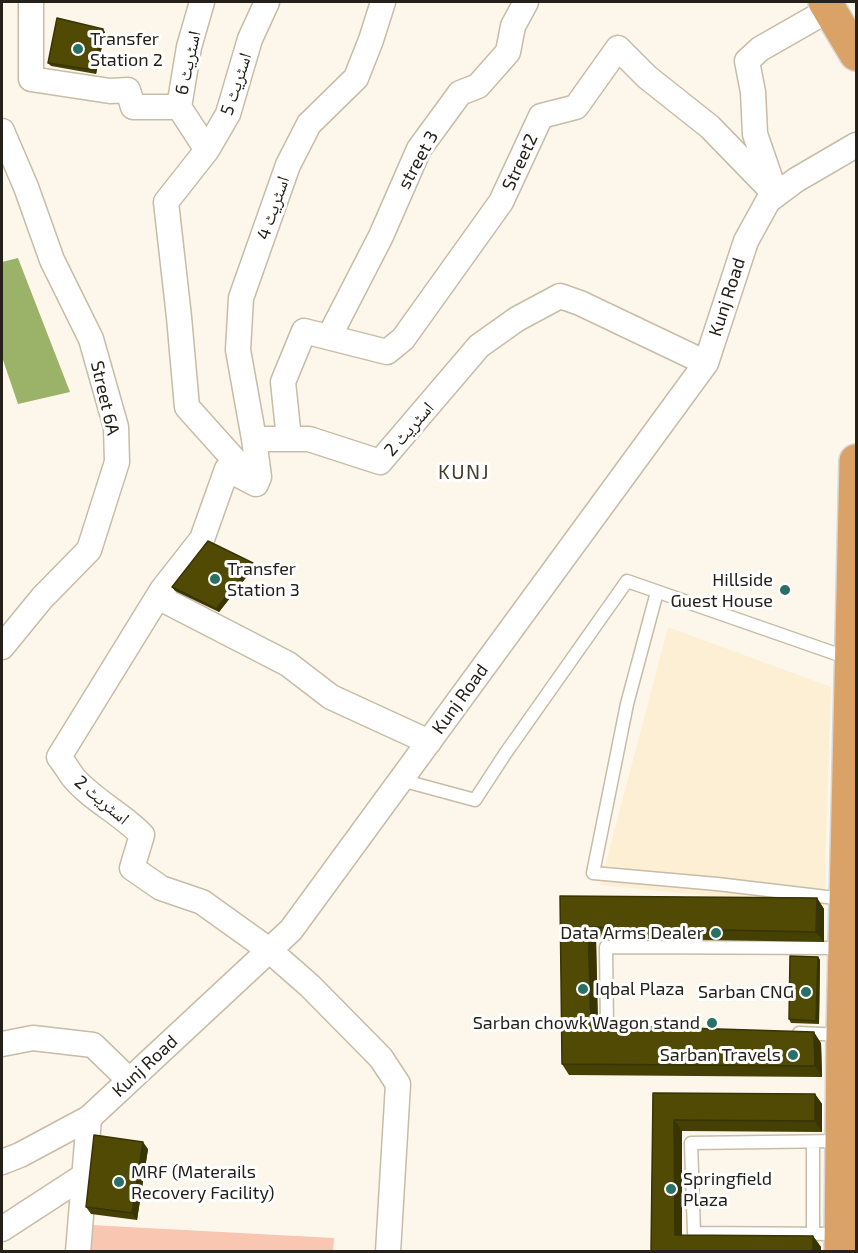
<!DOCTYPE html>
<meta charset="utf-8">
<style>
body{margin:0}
#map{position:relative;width:858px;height:1253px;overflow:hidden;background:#fdf7eb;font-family:"Exo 2",sans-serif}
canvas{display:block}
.frame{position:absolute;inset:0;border:3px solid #25211a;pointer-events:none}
</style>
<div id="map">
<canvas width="858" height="1253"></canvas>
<div class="frame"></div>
</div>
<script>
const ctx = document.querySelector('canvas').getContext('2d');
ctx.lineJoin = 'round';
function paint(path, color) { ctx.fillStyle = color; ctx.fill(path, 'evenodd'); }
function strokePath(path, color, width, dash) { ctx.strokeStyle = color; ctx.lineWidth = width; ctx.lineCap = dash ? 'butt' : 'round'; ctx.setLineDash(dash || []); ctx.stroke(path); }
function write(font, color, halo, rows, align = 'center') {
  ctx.font = font + ' "Exo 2","Noto Naskh Arabic",sans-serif'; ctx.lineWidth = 6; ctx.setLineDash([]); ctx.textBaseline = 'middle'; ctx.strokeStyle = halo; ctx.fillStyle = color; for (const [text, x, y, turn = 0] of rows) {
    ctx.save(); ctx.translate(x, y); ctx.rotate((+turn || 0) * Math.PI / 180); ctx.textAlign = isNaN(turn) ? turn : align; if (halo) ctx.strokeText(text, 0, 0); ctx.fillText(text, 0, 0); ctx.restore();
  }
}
const built = new Path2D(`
 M 668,627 L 831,687 L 824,907 L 600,885 Z`);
const green = new Path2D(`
 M 91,1225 L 334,1238 L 333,1251 L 90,1252 Z`);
const water = new Path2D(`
 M 18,258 L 70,392 L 18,404 L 2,357 L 2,262 Z`);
const service = new Path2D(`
 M 657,592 L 627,704 L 593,873 L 717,884 L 844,899
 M 401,780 L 475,800 L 505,754 L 627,581 L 851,659
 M 620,1028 L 607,1028 L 606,947 L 845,948
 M 799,1033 L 842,1035
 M 840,1141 L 691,1143 L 694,1233 L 840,1234
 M 813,1233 L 813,1142`);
const minor = new Path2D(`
 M 31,2 L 31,79 L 110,91 L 128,90 L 133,107 L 179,107 L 189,47 L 202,2
 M 179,107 L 207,150 L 228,114 L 250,39 L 267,2
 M 2,131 L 26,187 L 52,260 L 91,339 L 116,427 L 117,462 L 89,550 L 42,598 L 2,647
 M 207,150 L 166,202 L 179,317 L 187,407 L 248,475
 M 329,337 L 381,236 L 419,149 L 460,93 L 478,86 L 508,52 L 513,26 L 526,2
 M 254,439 L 238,350 L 241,298 L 288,165 L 309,124 L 356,78 L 371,40 L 383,2
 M 289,439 L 283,382 L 304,331 L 387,352 L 403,339 L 501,202 L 541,116 L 576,107 L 618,48 L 647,77 L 710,127 L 776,195 L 755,134 L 753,92 L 747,61 L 760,49 L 830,9
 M 158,597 L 288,664 L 331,697 L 429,742
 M 2,1044 L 33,1038 L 93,1045 L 129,1080
 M 2,1162 L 20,1155 L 89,1118
 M 2,1229 L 85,1175
 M 78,1252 L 89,1118 L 291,930 L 706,363 L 746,241 L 768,201 L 796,180 L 856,145
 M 388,1252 L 398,1084 L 381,1058 L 310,986 L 269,950 L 202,902 L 161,888 L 132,868 L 142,835 C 121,813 92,800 73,777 C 68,770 64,763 59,757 L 162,590 L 202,539 L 227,469 L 256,484 L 259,477 L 254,439 L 309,439 L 380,462 L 479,346 L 517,319 L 560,296 L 580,303 L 706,363`);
const trunk = new Path2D(`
 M 825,2 L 856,54
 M 841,1252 L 843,1035 L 856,461`);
const wall = new Path2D(`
 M 105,32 L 96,74 L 51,66 L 48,63 Z
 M 255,566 L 219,612 L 175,591 L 172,587 Z
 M 560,896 L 817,898 L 824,909 L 824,942 L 596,938 L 598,1025 L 821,1043 L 822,1077 L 569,1075 L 562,1064 Z
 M 818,957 L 820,960 L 819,1024 L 791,1023 L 789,1019 Z
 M 653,1093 L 815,1094 L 822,1104 L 822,1132 L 682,1131 L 682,1235 L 813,1236 L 821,1247 L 651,1251 Z
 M 148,1149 L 137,1220 L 91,1214 L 86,1207 Z`);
const shadedWall = new Path2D(`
 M 103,29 L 105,32 L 96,74 L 93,70 Z
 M 253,563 L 255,566 L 219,612 L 216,609 Z
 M 817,898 L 824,909 L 824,942 L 816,932 Z
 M 588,927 L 596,938 L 598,1035 L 591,1025 Z
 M 818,957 L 820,960 L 819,1024 L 816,1021 Z
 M 814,1032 L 821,1043 L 822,1077 L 815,1066 Z
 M 815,1094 L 822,1104 L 822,1132 L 815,1121 Z
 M 674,1120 L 682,1131 L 682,1245 L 675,1235 Z
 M 143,1142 L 148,1149 L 137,1220 L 132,1213 Z
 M 813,1236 L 821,1247 L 821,1251 L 813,1251 Z`);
const building = new Path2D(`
 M 57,18 L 103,29 L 93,70 L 48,63 Z
 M 208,541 L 253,563 L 216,609 L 172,587 Z
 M 560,896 L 817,898 L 816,932 L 588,927 L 591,1025 L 814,1032 L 815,1066 L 562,1064 Z
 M 790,956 L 818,957 L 816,1021 L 789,1019 Z
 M 653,1093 L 815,1094 L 815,1121 L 674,1120 L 675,1235 L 813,1236 L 813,1251 L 651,1251 Z
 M 94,1135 L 143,1142 L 132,1213 L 86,1207 Z`);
const markers = [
 [78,49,6,"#297066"],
 [215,579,6,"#297066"],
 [785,590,6,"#297066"],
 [716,933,6,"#297066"],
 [583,989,6,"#297066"],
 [806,992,6,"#297066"],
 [712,1023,6,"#297066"],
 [793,1055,6,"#297066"],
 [119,1182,6,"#297066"],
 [671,1189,6,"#297066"]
];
const poiNames = [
 ["Transfer",90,39],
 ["Station 2",90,60],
 ["Transfer",227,569],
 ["Station 3",227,590],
 ["Hillside",773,580,"right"],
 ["Guest House",773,601,"right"],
 ["Data Arms Dealer",704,933,"right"],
 ["Iqbal Plaza",595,989],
 ["Sarban CNG",794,992,"right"],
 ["Sarban chowk Wagon stand",700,1023,"right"],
 ["Sarban Travels",781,1055,"right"],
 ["MRF (Materails",131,1172],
 ["Recovery Facility)",131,1193],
 ["Springfield",683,1179],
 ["Plaza",683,1200]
];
const streetNames = [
 ["اسٹریٹ 6",188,63,-78],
 ["اسٹریٹ 5",236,84,-72],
 ["street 3",418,160,-61],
 ["Street2",520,162,-65],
 ["اسٹریٹ 4",273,208,-71],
 ["Kunj Road",727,297,-72],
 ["Street 6A",105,398,77],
 ["اسٹریٹ 2",409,429,-49],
 ["Kunj Road",460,699,-54],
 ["اسٹریٹ 2",102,800,40],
 ["Kunj Road",145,1066,-43]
];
const neighbourhoodNames = [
 ["KUNJ",464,472]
];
paint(built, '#fdefd4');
paint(green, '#f9c7b1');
paint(water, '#9bb369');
strokePath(service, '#c6bca8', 15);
strokePath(minor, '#c6bca8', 27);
strokePath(trunk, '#d8d7d6', 36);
strokePath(service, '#fff', 12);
strokePath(minor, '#fff', 24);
strokePath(trunk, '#daa267', 33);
paint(wall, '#454003');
paint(shadedWall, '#383403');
paint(building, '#504a04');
strokePath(building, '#383403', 1.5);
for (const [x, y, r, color] of markers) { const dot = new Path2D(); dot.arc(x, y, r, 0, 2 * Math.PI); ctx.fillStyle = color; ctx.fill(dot); strokePath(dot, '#fff', 2); }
write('18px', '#25211a', '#fff', poiNames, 'left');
write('18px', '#25211a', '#fff', streetNames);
ctx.letterSpacing = '1.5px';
write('20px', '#453d2c', '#fff', neighbourhoodNames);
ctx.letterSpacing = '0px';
</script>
